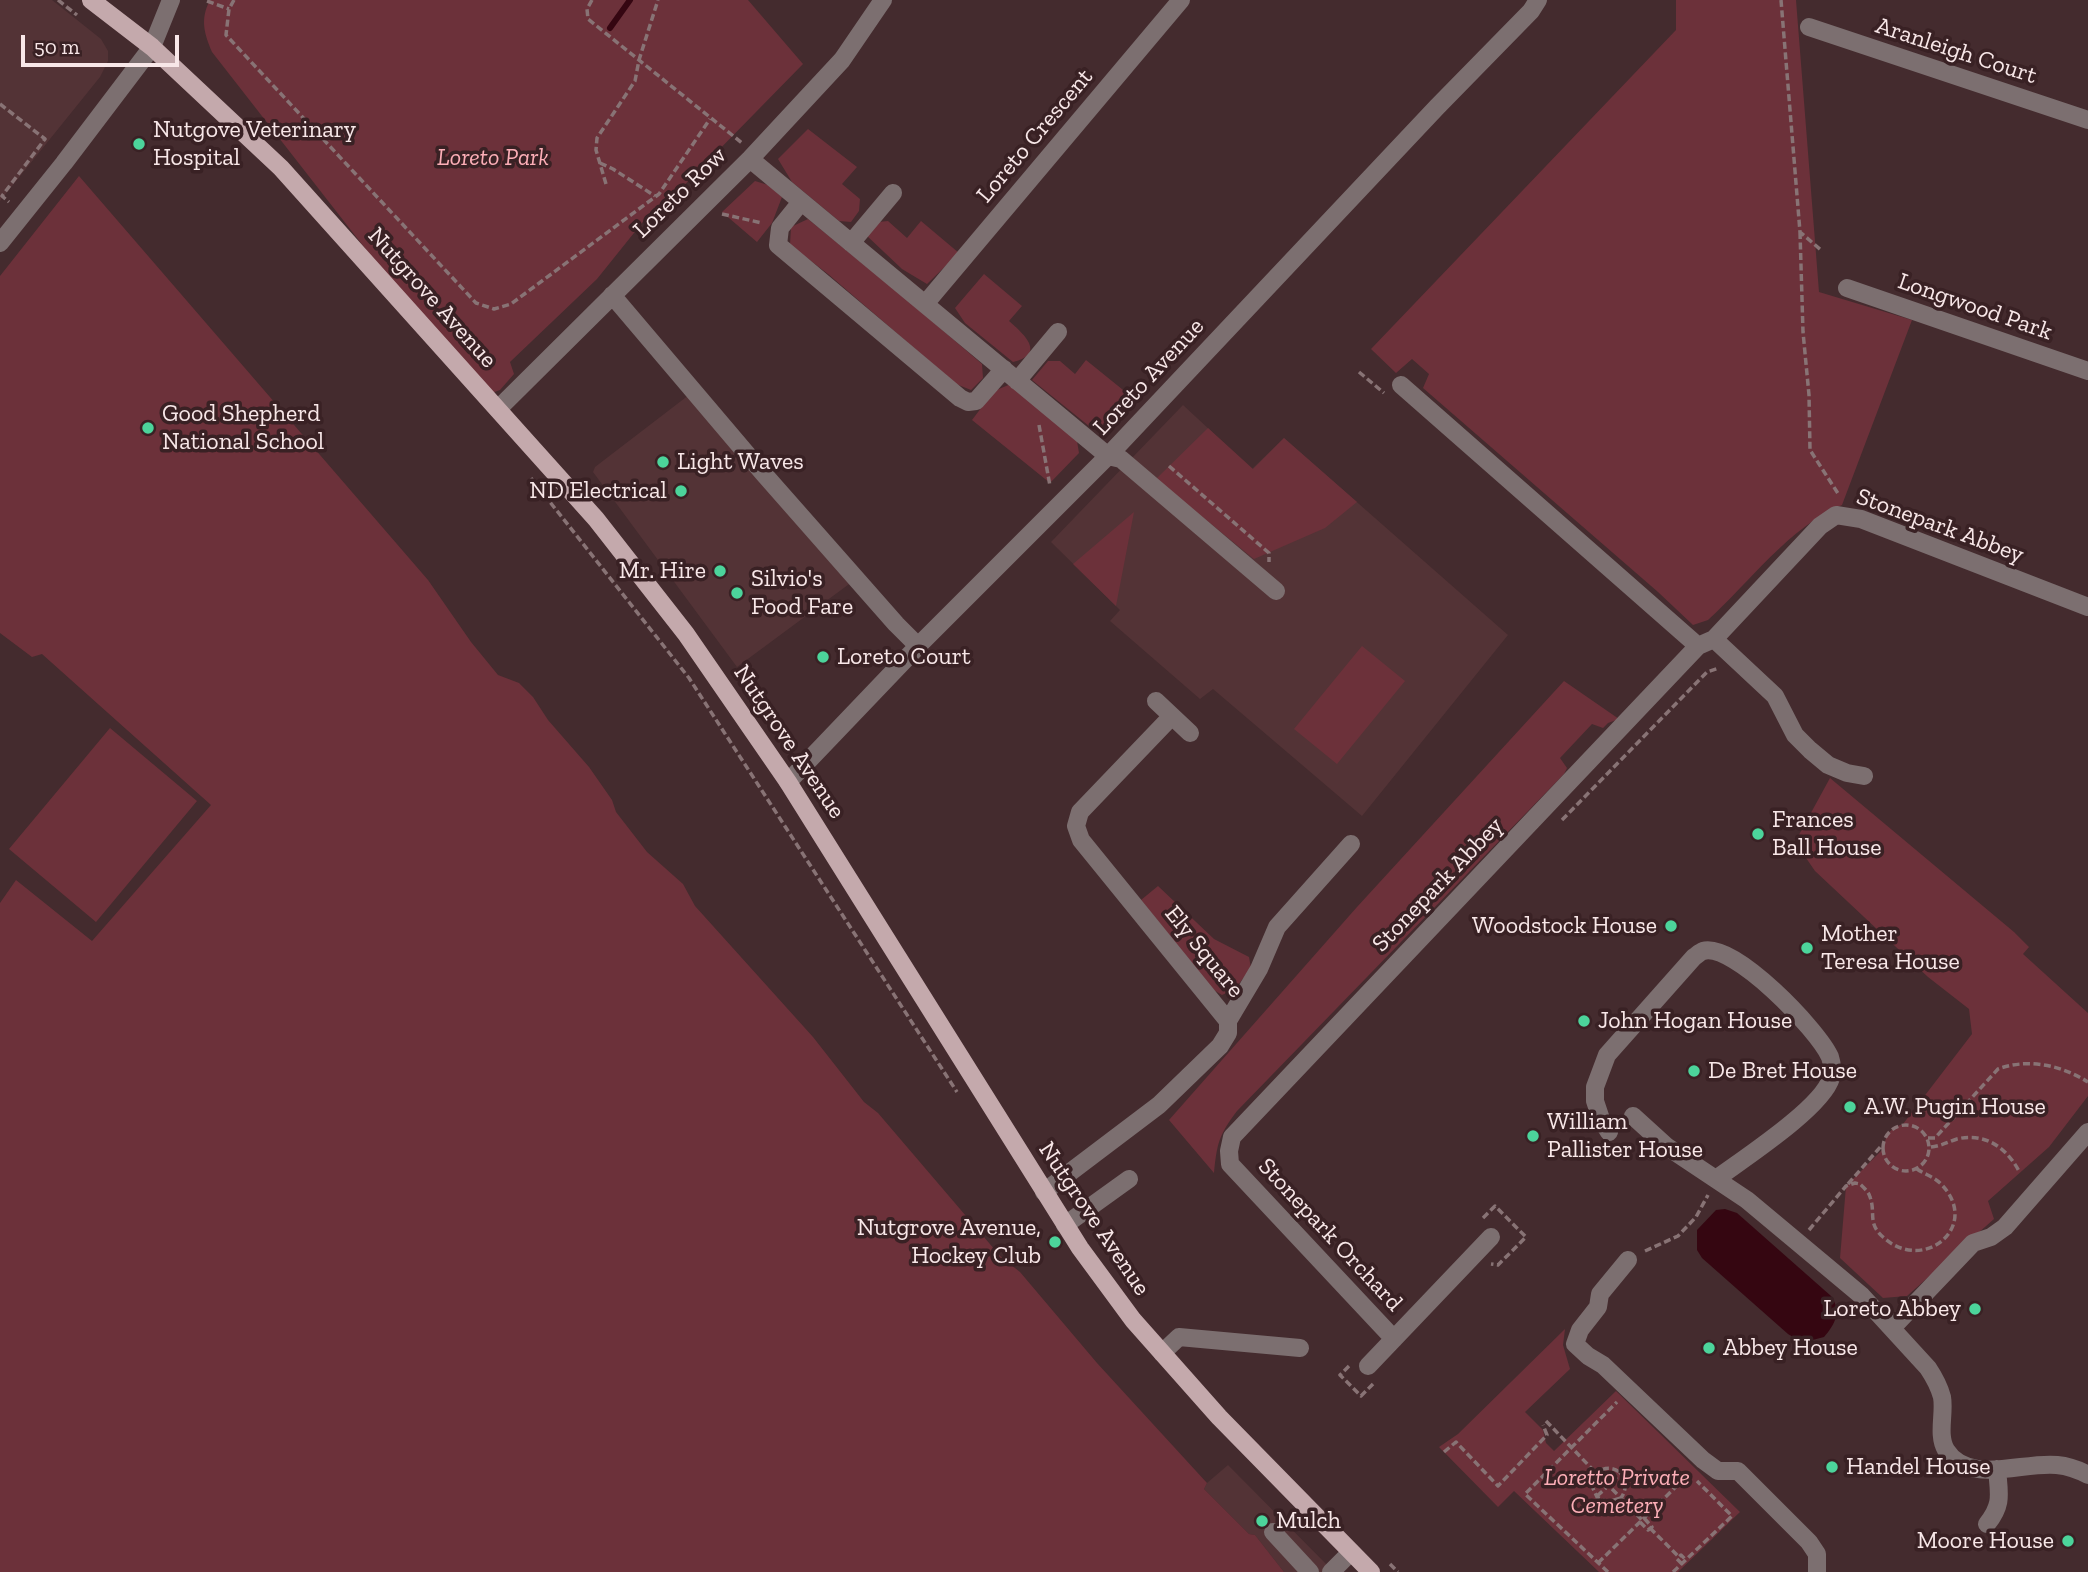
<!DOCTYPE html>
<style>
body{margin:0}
#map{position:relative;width:2088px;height:1572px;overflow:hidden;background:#442b2e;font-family:"Zilla Slab",serif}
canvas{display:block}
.scale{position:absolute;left:21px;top:35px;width:158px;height:32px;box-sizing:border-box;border:4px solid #f8e7e8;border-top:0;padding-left:9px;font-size:21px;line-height:24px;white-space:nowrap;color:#f8e7e8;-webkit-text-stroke:5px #392124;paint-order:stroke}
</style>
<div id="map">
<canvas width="2088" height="1572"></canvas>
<div class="scale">50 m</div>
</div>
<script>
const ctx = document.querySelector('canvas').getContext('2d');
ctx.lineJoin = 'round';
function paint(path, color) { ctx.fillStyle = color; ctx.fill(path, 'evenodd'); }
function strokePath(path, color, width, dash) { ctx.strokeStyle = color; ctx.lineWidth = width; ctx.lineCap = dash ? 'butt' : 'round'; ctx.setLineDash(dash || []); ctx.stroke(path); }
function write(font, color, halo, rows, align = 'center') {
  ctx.font = font + ' "Zilla Slab",serif'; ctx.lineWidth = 7; ctx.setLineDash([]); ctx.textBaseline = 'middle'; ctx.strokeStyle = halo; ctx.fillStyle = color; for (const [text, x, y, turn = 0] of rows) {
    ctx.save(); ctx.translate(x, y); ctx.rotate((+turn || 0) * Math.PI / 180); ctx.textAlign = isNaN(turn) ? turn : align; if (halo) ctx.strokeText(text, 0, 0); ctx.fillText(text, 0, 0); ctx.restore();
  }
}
const built = new Path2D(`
 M 0,0 L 52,0 L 101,39 L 108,51 L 108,61 L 100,77 L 0,201 Z
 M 698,388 L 860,576 L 737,667 L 593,472 L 595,467 Z
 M 1183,405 L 1252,469 L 1284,438 L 1508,635 L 1362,816 L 1213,689 L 1200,699 L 1110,621 L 1120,610 L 1051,542 Z
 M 1228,1465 L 1334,1572 L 1284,1572 L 1255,1535 L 1249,1534 L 1204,1489 L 1207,1483 Z`);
const green = new Path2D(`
 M 210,0 L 748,0 L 803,64 L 661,209 L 654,208 L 597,279 L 510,362 L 514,374 L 500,390 L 481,397 L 212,52 C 204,33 200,19 210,0 Z
 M 1676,0 L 1796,0 L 1819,292 L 1912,320 L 1842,505 C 1789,527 1750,582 1708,620 L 1693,625 L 1658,592 L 1423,388 L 1429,374 L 1412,359 L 1396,373 L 1371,349 L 1676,30 Z
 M 808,129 L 857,167 L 842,184 L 860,199 L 859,211 L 851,222 L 839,221 L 792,182 L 778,159 Z
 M 79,176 L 428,580 L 471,642 L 498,675 L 519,683 L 533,697 L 548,720 L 589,767 L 612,800 L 616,812 L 647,852 L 683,884 L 695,906 L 813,1037 L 864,1102 L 878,1113 L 1001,1257 L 1020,1272 L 1097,1363 L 1207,1483 L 1204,1489 L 1249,1534 L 1255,1535 L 1284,1572 L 0,1572 L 0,903 L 16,880 L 92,941 L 211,805 L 42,654 L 32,657 L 0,633 L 0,276 Z
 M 755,181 L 768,185 L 782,197 L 772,223 L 757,242 L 722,212 Z
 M 808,219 L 906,299 L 982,364 L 983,378 L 971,390 L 956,384 L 828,274 L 790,245 L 791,227 Z
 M 888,221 L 907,238 L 921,221 L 959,253 L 927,284 L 902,269 L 866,235 L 878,222 Z
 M 984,274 L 1022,306 L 1009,321 C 1025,335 1046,354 1013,362 L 965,323 L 955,308 Z
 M 1086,360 L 1133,398 L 1132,401 L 1110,425 L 1102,429 L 1089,426 L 1032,380 L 1048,361 L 1060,361 L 1075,374 Z
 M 1011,384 L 1077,441 L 1079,453 L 1050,483 L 972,420 L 994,391 Z
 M 1208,428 L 1253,469 L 1284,438 L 1357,502 L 1325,528 L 1254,559 L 1156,479 Z
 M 1134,512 L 1116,606 L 1073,564 Z
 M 1362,646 L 1405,681 L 1337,764 L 1294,729 Z
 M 1564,681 L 1619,719 L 1608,723 L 1603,728 L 1592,724 L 1560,758 L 1567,768 L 1564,774 L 1237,1111 C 1219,1135 1217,1143 1214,1173 L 1169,1120 L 1357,907 Z
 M 110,728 L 197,801 L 96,922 L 9,849 Z
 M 1830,778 L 2014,932 L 2029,947 L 2023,954 L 2088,1013 L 2088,1096 L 2049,1147 L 1988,1201 L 1994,1219 L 1907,1296 L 1883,1298 L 1840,1258 L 1846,1186 L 1883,1149 L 1887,1134 L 1895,1127 L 1903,1124 L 1972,1034 L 1969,1009 L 1928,977 L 1815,871 L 1795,842 Z
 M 1158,886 L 1214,939 L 1249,957 L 1251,968 L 1235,989 L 1222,995 L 1212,989 L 1141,900 Z
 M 1565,1329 L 1563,1345 L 1570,1369 L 1525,1412 L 1543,1430 L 1546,1443 L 1554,1451 L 1616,1391 L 1740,1512 L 1678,1572 L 1599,1572 L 1514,1491 L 1498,1507 L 1439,1447 L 1458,1434 Z`);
const water = new Path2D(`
 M 1725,1209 L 1737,1213 L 1831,1296 C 1842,1312 1835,1324 1824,1337 C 1810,1341 1801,1343 1788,1334 L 1702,1258 L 1697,1250 L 1697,1230 L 1716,1210 Z`);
const stream = new Path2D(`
 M 610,28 L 630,0`);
const path = new Path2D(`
 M 58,0 L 77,15
 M 234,0 L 229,9 L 226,35 L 476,303 L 494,309 L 511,304 L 659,194 L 710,119
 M 592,0 L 587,9 L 588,19 L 742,143
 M 1781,0 L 1800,232 L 1821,250
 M 207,1 L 229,9
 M 0,104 L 45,139 L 2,196 L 9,202
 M 600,163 L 613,169 L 655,196
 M 606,184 L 596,150 L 597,138 L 635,81 L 639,60 L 658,0
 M 722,214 L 762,223
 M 1800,232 L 1803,332 L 1809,395 L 1810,450 L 1839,495
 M 1359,372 L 1384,393
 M 1039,425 L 1050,486
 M 1169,466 L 1269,553 L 1269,562
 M 531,478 L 689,678 L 957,1092
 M 1562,820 L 1707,672 L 1719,668
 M1883 1148a23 23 0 1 1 46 0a23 23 0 1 1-46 0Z
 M 1928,1138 L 1935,1138 L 1998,1069 C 2028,1058 2061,1065 2088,1082
 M 1931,1147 C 1941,1146 1948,1142 1957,1139 C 1986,1132 2008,1149 2020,1173
 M 1848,1184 L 1882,1145
 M 1483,1218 L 1495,1206 L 1526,1237 L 1498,1265 L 1491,1264
 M 1809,1230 L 1846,1186 L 1855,1183 L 1860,1184 C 1863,1187 1869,1192 1870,1197 C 1876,1213 1867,1223 1883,1237 C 1924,1275 1983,1225 1940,1183 C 1934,1177 1924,1174 1917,1169
 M 1645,1251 L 1678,1236 L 1696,1217 L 1708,1195
 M 1349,1366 L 1340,1375 L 1361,1396 L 1373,1384
 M 1546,1421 L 1596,1473 L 1591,1484 L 1597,1497 L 1607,1502 L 1621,1498 L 1642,1520
 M 1444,1452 L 1456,1442 L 1498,1486 L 1547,1435 L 1543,1425
 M 1612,1482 L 1621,1473
 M 1606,1483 L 1596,1473 C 1615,1459 1634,1479 1621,1498 L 1611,1488
 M 1597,1496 L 1606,1488
 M 1640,1522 L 1648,1530 L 1652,1527 L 1644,1518
 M 1650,1528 L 1679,1557
 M 1598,1563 L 1689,1474
 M 1390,1564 L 1398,1572
 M 1682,1564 L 1677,1559 L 1681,1555 L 1686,1560
 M 1608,1572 L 1525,1494 L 1617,1402
 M 1673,1572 L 1732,1516 L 1697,1481`);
const minor = new Path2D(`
 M 1809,27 L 2088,120
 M 750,159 L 1108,456 L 1121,459 L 1276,591
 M 801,202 L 780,228 L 778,245 L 960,398 L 968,402 L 976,401 L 1004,369
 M 0,243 L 64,163 L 152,47 L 171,0
 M 851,243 L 893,193
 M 1847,288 L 2088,371
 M 612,295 L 763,473 L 896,624 L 918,646
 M 925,304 L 1181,0
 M 1017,381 L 1058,332
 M 1401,385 L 1698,646
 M 498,409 L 750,159 L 842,60 L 883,0
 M 1714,639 L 1775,696 L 1795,735 L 1810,750 L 1828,765 L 1847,773 L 1864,776
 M 1156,701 L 1190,733
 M 788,782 L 918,646 L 1108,456 L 1437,107 L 1531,11 L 1538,0
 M 1228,1021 L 1259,969 L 1277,927 L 1351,844
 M 1633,1116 L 1666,1146 L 1747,1200 L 1862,1296 L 1928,1368 C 1934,1377 1939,1386 1942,1397 C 1945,1413 1937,1435 1946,1450 C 1968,1486 2024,1461 2057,1465 C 2067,1466 2079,1470 2088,1475
 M 1609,1132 L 1601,1119 L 1595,1101 L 1595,1087 L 1607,1055 L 1694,957 C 1697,955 1700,952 1703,951 C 1734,942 1818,1030 1830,1057 C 1832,1063 1833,1073 1831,1078 C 1822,1108 1743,1159 1716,1179
 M 1044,1192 L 1159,1105 L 1220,1046 L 1228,1033 L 1228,1021 L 1081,840 L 1076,826 L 1080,812 L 1172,716
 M 1065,1225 L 1129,1179
 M 1628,1260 L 1600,1294 L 1598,1307 L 1580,1330 L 1575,1344 L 1588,1356 L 1603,1365 L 1703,1460 L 1718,1471 L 1738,1471 L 1809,1542 L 1817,1554 L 1817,1572
 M 1892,1328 L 1973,1243 L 1991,1237 L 2005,1227 L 2088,1132
 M 1394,1339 L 1230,1164 L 1229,1151 L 1232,1137 L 1698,646 L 1714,639 L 1820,526 L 1836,515 L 1861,519 L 2088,607
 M 1162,1353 L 1179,1337 L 1300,1348
 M 1368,1366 L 1491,1237
 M 1987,1524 C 2003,1504 1999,1494 1997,1469
 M 1273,1532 L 1310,1572
 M 1331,1572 L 1351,1552`);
const major = new Path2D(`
 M 91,0 L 152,47 L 281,168 L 596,519 L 686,634 L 788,782 L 1080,1248 L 1133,1320 L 1219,1417 L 1371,1572`);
const markers = [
 [139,144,7,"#4cd49b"],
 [148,428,7,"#4cd49b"],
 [663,462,7,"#4cd49b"],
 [681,491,7,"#4cd49b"],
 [720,571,7,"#4cd49b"],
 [737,593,7,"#4cd49b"],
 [823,657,7,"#4cd49b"],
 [1758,834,7,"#4cd49b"],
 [1671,926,7,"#4cd49b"],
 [1807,948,7,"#4cd49b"],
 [1584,1021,7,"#4cd49b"],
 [1694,1071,7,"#4cd49b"],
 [1850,1107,7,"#4cd49b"],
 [1533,1136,7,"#4cd49b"],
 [1055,1242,7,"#4cd49b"],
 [1975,1309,7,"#4cd49b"],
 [1709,1348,7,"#4cd49b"],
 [1832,1467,7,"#4cd49b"],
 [1262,1521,7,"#4cd49b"],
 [2068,1541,7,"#4cd49b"]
];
const streetNames = [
 ["Aranleigh Court",1956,51,18],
 ["Loreto Crescent",1035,136,-50],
 ["Loreto Row",680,193,-44],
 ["Nutgrove Avenue",432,298,48],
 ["Longwood Park",1975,307,19],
 ["Loreto Avenue",1149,377,-47],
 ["Stonepark Abbey",1940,526,20],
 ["Nutgrove Avenue",789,742,56],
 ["Stonepark Abbey",1438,885,-46],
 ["Ely Square",1204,952,51],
 ["Nutgrove Avenue",1094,1219,56],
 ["Stonepark Orchard",1330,1235,47]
];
const poiNames = [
 ["Nutgove Veterinary",153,130],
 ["Hospital",153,158],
 ["Good Shepherd",162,414],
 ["National School",162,442],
 ["Light Waves",677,462],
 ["ND Electrical",667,491,"right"],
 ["Mr. Hire",706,571,"right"],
 ["Silvio's",751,579],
 ["Food Fare",751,607],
 ["Loreto Court",837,657],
 ["Frances",1772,820],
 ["Ball House",1772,848],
 ["Woodstock House",1657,926,"right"],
 ["Mother",1821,934],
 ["Teresa House",1821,962],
 ["John Hogan House",1598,1021],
 ["De Bret House",1708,1071],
 ["A.W. Pugin House",1864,1107],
 ["William",1547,1122],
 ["Pallister House",1547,1150],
 ["Nutgrove Avenue,",1041,1228,"right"],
 ["Hockey Club",1041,1256,"right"],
 ["Loreto Abbey",1961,1309,"right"],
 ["Abbey House",1723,1348],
 ["Handel House",1846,1467],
 ["Mulch",1276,1521],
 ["Moore House",2054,1541,"right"]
];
const parkNames = [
 ["Loreto Park",493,158],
 ["Loretto Private",1617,1478],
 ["Cemetery",1617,1506]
];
paint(built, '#533336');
paint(green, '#6c313a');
paint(water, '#350611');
strokePath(stream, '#350611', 6);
strokePath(path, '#887375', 3.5, [7, 3.5]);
strokePath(minor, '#7c6f70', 18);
strokePath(major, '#c4a9ac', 18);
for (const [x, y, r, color] of markers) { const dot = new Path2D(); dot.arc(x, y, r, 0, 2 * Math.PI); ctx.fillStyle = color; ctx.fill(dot); strokePath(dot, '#392124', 2.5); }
write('24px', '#f8e7e8', '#392124', streetNames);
write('24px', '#f8e7e8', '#392124', poiNames, 'left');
write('italic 24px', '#fcaeb7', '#392124', parkNames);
</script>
